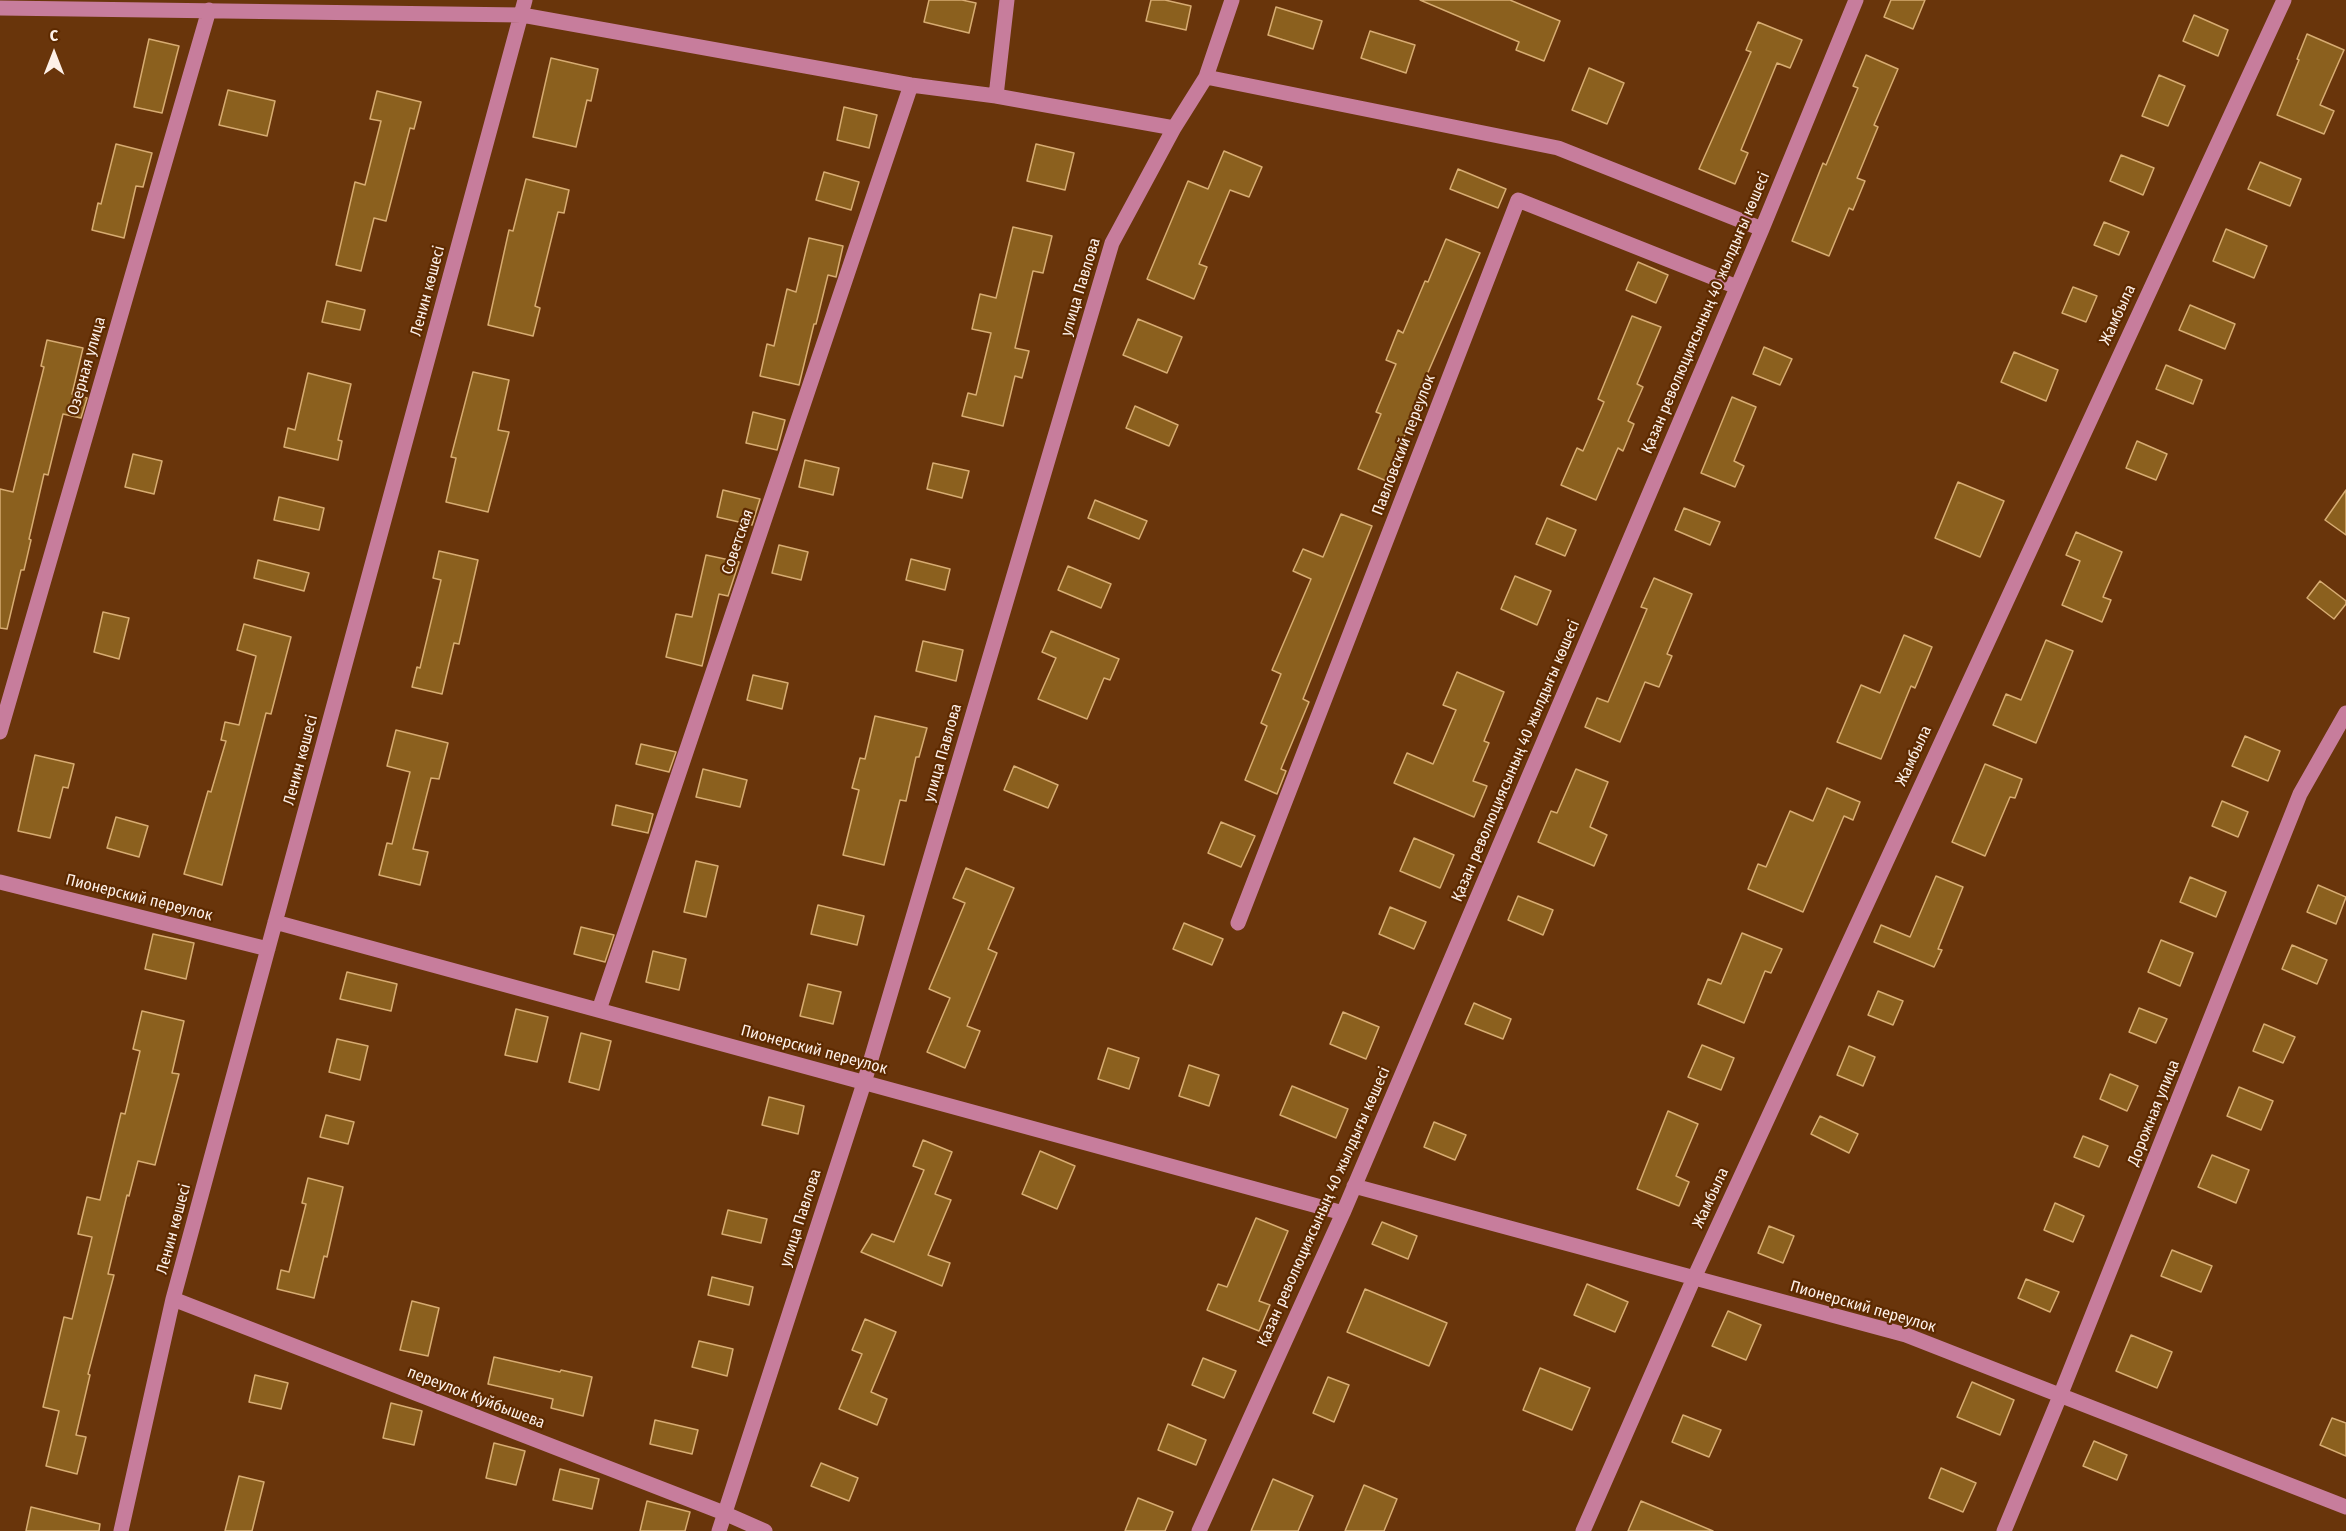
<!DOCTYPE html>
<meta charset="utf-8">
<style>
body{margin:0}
#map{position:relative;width:2346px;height:1531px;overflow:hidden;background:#69350b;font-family:"Fira Sans Condensed",sans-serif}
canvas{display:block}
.north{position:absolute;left:24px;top:24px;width:60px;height:60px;-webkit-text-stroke:4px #5d2a00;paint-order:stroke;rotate:0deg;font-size:16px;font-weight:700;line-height:24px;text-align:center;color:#fdf0e8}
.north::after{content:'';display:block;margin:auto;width:21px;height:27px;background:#fdf0e8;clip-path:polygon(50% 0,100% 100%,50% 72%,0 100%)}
</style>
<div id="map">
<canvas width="2346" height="1531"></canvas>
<div class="north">С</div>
</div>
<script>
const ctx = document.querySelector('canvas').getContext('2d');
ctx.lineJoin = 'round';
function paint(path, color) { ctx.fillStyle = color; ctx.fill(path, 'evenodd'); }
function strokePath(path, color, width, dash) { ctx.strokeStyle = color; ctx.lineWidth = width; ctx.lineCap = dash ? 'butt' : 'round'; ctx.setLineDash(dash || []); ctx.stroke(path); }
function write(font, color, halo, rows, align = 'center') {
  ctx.font = font + ' "Fira Sans Condensed",sans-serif'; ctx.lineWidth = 4.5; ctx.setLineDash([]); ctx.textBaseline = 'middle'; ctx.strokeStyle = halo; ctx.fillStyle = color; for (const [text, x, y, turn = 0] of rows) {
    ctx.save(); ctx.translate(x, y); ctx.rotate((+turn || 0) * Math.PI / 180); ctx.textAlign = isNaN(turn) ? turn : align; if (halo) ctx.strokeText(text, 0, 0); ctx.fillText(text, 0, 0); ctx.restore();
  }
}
const building = new Path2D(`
 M 929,0 L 962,0 L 976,3 L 969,33 L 924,22 Z
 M 1151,0 L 1165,0 L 1191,6 L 1186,30 L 1146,21 Z
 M 1420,0 L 1510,0 L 1560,21 L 1544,61 L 1516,50 L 1519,42 Z
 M 1891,0 L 1925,0 L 1913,29 L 1884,17 Z
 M 1276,7 L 1322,21 L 1313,49 L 1268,35 Z
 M 2194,15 L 2228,30 L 2218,56 L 2183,41 Z
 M 1758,22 L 1802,40 L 1790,68 L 1777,63 L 1741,150 L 1748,153 L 1735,184 L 1699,169 L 1751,52 L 1746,50 Z
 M 1370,31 L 1415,45 L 1406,73 L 1361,58 Z
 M 2307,34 L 2344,50 L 2320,105 L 2334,111 L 2324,134 L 2277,115 L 2299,60 L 2297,59 Z
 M 149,39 L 179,46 L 162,113 L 134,107 Z
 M 1866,55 L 1898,69 L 1874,125 L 1878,127 L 1857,178 L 1865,181 L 1853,210 L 1849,208 L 1829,256 L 1792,241 L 1823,163 L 1826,165 L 1858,88 L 1853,86 Z
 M 551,58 L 598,69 L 591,101 L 587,100 L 576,147 L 533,137 Z
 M 1589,68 L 1624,83 L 1607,124 L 1572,110 Z
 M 2159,75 L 2185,86 L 2168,126 L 2142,116 Z
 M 228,90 L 275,101 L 267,136 L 219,125 Z
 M 377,91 L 421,102 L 414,129 L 410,128 L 386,221 L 374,218 L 361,271 L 336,265 L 355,182 L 365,185 L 381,121 L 370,119 Z
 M 844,107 L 877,115 L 869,148 L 837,140 Z
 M 116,144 L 152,153 L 143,187 L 136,186 L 124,238 L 92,230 L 98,203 L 101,204 Z
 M 1036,144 L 1074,153 L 1065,190 L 1027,181 Z
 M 1224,151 L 1262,167 L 1249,197 L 1230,190 L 1199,264 L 1207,267 L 1194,299 L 1147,279 L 1188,181 L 1208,189 Z
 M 2121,155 L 2154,168 L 2143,195 L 2110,181 Z
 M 2260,162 L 2301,179 L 2290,206 L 2248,189 Z
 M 1458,169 L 1506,189 L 1498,208 L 1450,189 Z
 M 824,172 L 859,182 L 851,210 L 816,200 Z
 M 526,179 L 569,190 L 564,213 L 558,212 L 535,306 L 540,308 L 533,336 L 488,325 L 509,230 L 513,231 Z
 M 2104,222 L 2129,232 L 2119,255 L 2094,245 Z
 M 1013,227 L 1052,236 L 1043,273 L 1033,271 L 1015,348 L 1029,351 L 1022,378 L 1015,376 L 1003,426 L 962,416 L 968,393 L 976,395 L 991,333 L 972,329 L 980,294 L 996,298 Z
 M 2226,229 L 2267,246 L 2254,278 L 2213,261 Z
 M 809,238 L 843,246 L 836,277 L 828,275 L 816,324 L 814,324 L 799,385 L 760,376 L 767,344 L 774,346 L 787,289 L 796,292 Z
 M 1446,239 L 1480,253 L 1419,393 L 1422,395 L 1398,451 L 1401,452 L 1389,482 L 1358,469 L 1381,414 L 1376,412 L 1396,364 L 1386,360 L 1398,330 L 1403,333 L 1425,281 L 1428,282 Z
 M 1638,262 L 1668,275 L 1656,303 L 1626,290 Z
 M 2073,287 L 2097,296 L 2086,322 L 2062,313 Z
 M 327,301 L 365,310 L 360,330 L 322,322 Z
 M 2190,305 L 2235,324 L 2225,349 L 2179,330 Z
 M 1632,316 L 1661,327 L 1637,384 L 1643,387 L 1628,421 L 1634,424 L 1623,451 L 1618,448 L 1596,500 L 1561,485 L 1577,448 L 1583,451 L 1604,402 L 1598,399 Z
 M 1138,319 L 1182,337 L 1167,373 L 1123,355 Z
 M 47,340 L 83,348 L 72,394 L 87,398 L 81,418 L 63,414 L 48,475 L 44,474 L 29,539 L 31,540 L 24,570 L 21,570 L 7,629 L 0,628 L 0,489 L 13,492 L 44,367 L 41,366 Z
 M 1764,347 L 1792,359 L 1780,385 L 1753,374 Z
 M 2014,352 L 2058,370 L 2046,401 L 2001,382 Z
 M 2166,365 L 2202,380 L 2193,404 L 2156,389 Z
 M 473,372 L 509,380 L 498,430 L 509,432 L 488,512 L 446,502 L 456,458 L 451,457 Z
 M 308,373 L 351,384 L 338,440 L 342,441 L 338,460 L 284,447 L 288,428 L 295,430 Z
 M 1732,397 L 1756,407 L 1734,461 L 1744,466 L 1735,487 L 1701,473 Z
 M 1135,406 L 1178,425 L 1169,446 L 1126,428 Z
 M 753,412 L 785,420 L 777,450 L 746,443 Z
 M 2137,441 L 2167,454 L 2156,480 L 2126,468 Z
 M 133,454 L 162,461 L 154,494 L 125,487 Z
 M 805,460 L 839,468 L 833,495 L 799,487 Z
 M 933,463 L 969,471 L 962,498 L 927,489 Z
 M 1958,482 L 2004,501 L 1980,557 L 1935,538 Z
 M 723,490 L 760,499 L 752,525 L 717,517 Z
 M 2346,490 L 2346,535 L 2325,520 Z
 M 279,497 L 324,508 L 319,530 L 274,520 Z
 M 1095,500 L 1147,521 L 1139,539 L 1088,518 Z
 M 1684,508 L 1720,522 L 1710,545 L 1675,530 Z
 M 1341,514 L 1372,526 L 1303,699 L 1309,702 L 1281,769 L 1286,771 L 1277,794 L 1245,780 L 1267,726 L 1261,723 L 1281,674 L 1272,670 L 1311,579 L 1293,571 L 1303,549 L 1323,557 Z
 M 1547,518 L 1576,530 L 1565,556 L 1536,544 Z
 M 2076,532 L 2122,552 L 2103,597 L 2111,600 L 2102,622 L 2062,605 L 2080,561 L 2066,555 Z
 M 779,545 L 808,552 L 801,580 L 772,573 Z
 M 439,551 L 478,560 L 459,644 L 454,643 L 442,694 L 412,687 L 417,667 L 420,668 L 441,580 L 433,578 Z
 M 706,555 L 739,562 L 728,596 L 719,594 L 702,666 L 666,657 L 676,614 L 692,617 Z
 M 911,559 L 950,569 L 945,590 L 906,580 Z
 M 258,560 L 309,573 L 304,591 L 254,578 Z
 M 1068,566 L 1111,584 L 1101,608 L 1058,590 Z
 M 1515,576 L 1551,591 L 1537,625 L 1501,609 Z
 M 1654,578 L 1692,594 L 1667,654 L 1672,656 L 1659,687 L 1645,682 L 1620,742 L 1585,727 L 1597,698 L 1608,702 L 1647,609 L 1641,607 Z
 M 2320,581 L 2346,601 L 2346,604 L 2334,619 L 2307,598 Z
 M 103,612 L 129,618 L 119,659 L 94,652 Z
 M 244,624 L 291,637 L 271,714 L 266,713 L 222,885 L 184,874 L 208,791 L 211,792 L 226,741 L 221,740 L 225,722 L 239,725 L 256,656 L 237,650 Z
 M 1051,631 L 1119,659 L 1110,680 L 1104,678 L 1087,719 L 1038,699 L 1056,658 L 1042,652 Z
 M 1904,635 L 1932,647 L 1915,688 L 1911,686 L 1881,759 L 1837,742 L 1861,685 L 1880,693 Z
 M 2046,640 L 2073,651 L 2036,743 L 1993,725 L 2006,694 L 2021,700 Z
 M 923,641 L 963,650 L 956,681 L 916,671 Z
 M 1457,672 L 1504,692 L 1484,741 L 1489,743 L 1473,781 L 1487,786 L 1474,817 L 1394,783 L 1407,753 L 1433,764 L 1456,710 L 1443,705 Z
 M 753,675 L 788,683 L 782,709 L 747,700 Z
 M 875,716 L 927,728 L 919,757 L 916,757 L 906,801 L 900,800 L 884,865 L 843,855 L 859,790 L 852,788 L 860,758 L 865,759 Z
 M 396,730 L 448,743 L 439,779 L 431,778 L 413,849 L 428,852 L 420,885 L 379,875 L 387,843 L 392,844 L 410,772 L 387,766 Z
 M 2245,736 L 2280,751 L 2268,781 L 2232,766 Z
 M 641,744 L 676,752 L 669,772 L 636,764 Z
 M 35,755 L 74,764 L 68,788 L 63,787 L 50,838 L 18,831 Z
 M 1985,764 L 2022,779 L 2015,798 L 2010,797 L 1985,856 L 1952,842 Z
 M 1014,766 L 1058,785 L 1048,808 L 1004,790 Z
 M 703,769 L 747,780 L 740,807 L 696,797 Z
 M 1576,769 L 1608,782 L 1590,827 L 1607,835 L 1594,866 L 1538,842 L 1551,811 L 1557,813 Z
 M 1827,788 L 1860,802 L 1853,820 L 1844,816 L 1803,912 L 1748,889 L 1758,864 L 1766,867 L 1790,811 L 1813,821 Z
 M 2222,801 L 2248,812 L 2238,837 L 2212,826 Z
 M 616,805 L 653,814 L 648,833 L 612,825 Z
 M 116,817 L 148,826 L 139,857 L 107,848 Z
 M 1221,822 L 1255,836 L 1241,867 L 1208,853 Z
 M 1414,838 L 1454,855 L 1440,888 L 1400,871 Z
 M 696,861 L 718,866 L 706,917 L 684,912 Z
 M 966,868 L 1014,888 L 988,949 L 997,953 L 967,1026 L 980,1031 L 965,1068 L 927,1052 L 950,998 L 929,989 L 965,903 L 953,898 Z
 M 1936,876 L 1963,887 L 1938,949 L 1942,950 L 1934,967 L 1874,942 L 1881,925 L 1910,937 Z
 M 2190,877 L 2226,892 L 2216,917 L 2180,902 Z
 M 2318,885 L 2346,897 L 2336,924 L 2307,912 Z
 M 1518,896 L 1553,910 L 1543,935 L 1508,920 Z
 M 818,905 L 864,916 L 857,945 L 811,934 Z
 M 1390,907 L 1426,922 L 1414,949 L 1379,934 Z
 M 1184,923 L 1223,939 L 1212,965 L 1173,949 Z
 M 581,927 L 614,935 L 605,962 L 574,954 Z
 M 1742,933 L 1782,949 L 1771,973 L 1765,971 L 1744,1023 L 1698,1004 L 1708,979 L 1721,984 Z
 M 153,934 L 194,943 L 186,979 L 145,969 Z
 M 2161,940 L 2193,953 L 2180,986 L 2148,972 Z
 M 2292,945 L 2327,960 L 2317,984 L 2282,969 Z
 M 653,951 L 686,959 L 679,990 L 646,982 Z
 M 347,972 L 397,984 L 391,1011 L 340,999 Z
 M 808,984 L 841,992 L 833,1024 L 800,1016 Z
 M 1878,991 L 1903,1001 L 1893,1025 L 1868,1015 Z
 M 1474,1003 L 1511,1019 L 1503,1039 L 1465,1024 Z
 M 2139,1008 L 2167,1019 L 2156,1043 L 2129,1032 Z
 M 516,1009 L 548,1017 L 537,1062 L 505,1055 Z
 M 142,1011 L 184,1021 L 172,1073 L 179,1074 L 155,1165 L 138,1161 L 129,1196 L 127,1195 L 108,1274 L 114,1275 L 88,1374 L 90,1375 L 76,1435 L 86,1437 L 77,1474 L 46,1466 L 59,1411 L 43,1407 L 64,1317 L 72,1319 L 92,1237 L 78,1234 L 87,1197 L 100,1200 L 121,1113 L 125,1114 L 140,1051 L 133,1049 Z
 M 1343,1012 L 1379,1027 L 1366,1059 L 1330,1044 Z
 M 2264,1024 L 2295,1037 L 2283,1063 L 2253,1051 Z
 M 581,1033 L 611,1041 L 599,1090 L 569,1082 Z
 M 337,1039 L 368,1046 L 360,1080 L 329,1072 Z
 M 1702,1045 L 1734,1058 L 1721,1090 L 1688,1077 Z
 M 1849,1046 L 1875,1057 L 1863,1086 L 1837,1075 Z
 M 1108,1048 L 1139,1058 L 1129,1089 L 1098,1079 Z
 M 1189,1065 L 1219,1075 L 1209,1106 L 1179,1096 Z
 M 2110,1074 L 2138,1086 L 2127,1111 L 2100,1099 Z
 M 1292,1086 L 1348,1109 L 1336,1138 L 1280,1115 Z
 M 2239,1087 L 2273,1101 L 2261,1130 L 2227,1116 Z
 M 769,1097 L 804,1106 L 798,1134 L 762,1125 Z
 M 1668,1111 L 1698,1124 L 1676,1176 L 1689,1182 L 1679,1206 L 1637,1189 Z
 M 326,1115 L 354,1122 L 348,1144 L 320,1137 Z
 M 1820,1116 L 1858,1134 L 1849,1153 L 1811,1134 Z
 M 1434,1122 L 1466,1135 L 1455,1160 L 1424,1147 Z
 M 2083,1136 L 2108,1146 L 2099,1167 L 2074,1157 Z
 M 923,1140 L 952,1152 L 935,1194 L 951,1200 L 928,1255 L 950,1263 L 942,1286 L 861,1252 L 872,1234 L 894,1242 L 924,1170 L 913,1166 Z
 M 1040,1151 L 1075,1166 L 1057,1209 L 1022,1194 Z
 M 2212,1155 L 2249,1170 L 2236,1203 L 2198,1187 Z
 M 308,1178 L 343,1187 L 327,1257 L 324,1256 L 314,1298 L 277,1289 L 281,1270 L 289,1272 L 306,1204 L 302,1203 Z
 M 2055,1203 L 2084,1216 L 2073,1242 L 2044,1230 Z
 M 728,1210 L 767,1219 L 761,1243 L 722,1234 Z
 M 1256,1218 L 1288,1231 L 1259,1301 L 1270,1305 L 1259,1331 L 1207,1310 L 1218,1284 L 1227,1287 Z
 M 1382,1222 L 1417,1236 L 1408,1259 L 1372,1244 Z
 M 1769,1226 L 1794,1236 L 1783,1263 L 1758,1253 Z
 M 2172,1250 L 2212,1266 L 2201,1292 L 2161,1276 Z
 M 712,1277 L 753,1287 L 749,1305 L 708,1295 Z
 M 2026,1279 L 2059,1292 L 2050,1312 L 2018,1298 Z
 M 1587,1284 L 1628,1302 L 1615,1332 L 1574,1315 Z
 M 1365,1289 L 1447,1323 L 1429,1366 L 1347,1332 Z
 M 412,1301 L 439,1308 L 428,1356 L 400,1350 Z
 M 1728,1311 L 1761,1325 L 1746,1360 L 1712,1346 Z
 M 865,1319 L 896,1332 L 871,1392 L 887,1399 L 877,1425 L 839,1409 L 862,1354 L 852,1350 Z
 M 2131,1335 L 2172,1352 L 2157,1388 L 2116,1371 Z
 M 699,1341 L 733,1349 L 727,1376 L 692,1367 Z
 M 494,1357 L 560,1372 L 561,1370 L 592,1377 L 583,1416 L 551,1408 L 553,1399 L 488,1384 Z
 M 1203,1358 L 1236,1371 L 1224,1398 L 1192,1385 Z
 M 1540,1368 L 1590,1388 L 1572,1430 L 1523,1410 Z
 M 255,1375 L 288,1383 L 281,1409 L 249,1402 Z
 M 1328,1377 L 1349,1385 L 1334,1422 L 1313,1413 Z
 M 1972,1382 L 2014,1400 L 2000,1435 L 1957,1417 Z
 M 391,1403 L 422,1411 L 414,1445 L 383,1438 Z
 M 1683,1415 L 1721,1430 L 1709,1457 L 1672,1442 Z
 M 2332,1418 L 2346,1423 L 2346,1456 L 2320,1445 Z
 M 655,1420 L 698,1430 L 692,1454 L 650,1444 Z
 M 1168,1424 L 1206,1440 L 1196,1465 L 1158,1450 Z
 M 2094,1441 L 2127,1455 L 2117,1480 L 2083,1466 Z
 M 494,1443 L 525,1451 L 516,1485 L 486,1478 Z
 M 821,1463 L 858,1478 L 849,1501 L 811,1486 Z
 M 1941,1468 L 1976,1483 L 1963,1512 L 1929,1498 Z
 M 560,1469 L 599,1479 L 592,1509 L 553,1500 Z
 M 239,1476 L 264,1482 L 252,1531 L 225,1531 Z
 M 1273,1479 L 1313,1496 L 1298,1531 L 1251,1531 Z
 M 1364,1485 L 1397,1499 L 1384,1531 L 1345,1531 Z
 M 1138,1498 L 1173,1512 L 1165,1531 L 1125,1531 Z
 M 647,1501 L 690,1512 L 685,1531 L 640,1531 Z
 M 1641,1501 L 1713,1531 L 1628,1531 Z
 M 31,1507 L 100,1524 L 99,1531 L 26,1531 Z`);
const minor = new Path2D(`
 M 0,8 L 522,15 L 911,85 L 996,96 L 1174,128
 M 1206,77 L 1558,148 L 1762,229
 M 996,96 L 1007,0
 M 0,732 L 209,10
 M 0,882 L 268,949
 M 275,922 L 1343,1213
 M 1238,923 L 1518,200 L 1737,287
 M 599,1010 L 911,85
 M 1354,1186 L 1906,1335 L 2346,1507
 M 173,1299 L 724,1513 L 765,1531
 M 121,1531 L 173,1299 L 525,0
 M 719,1531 L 864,1083 L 1112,243 L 1174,128 L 1206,77 L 1232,0
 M 1199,1531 L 1343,1213 L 1762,229 L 1856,0
 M 1583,1531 L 1694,1278 L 2284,0
 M 2004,1531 L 2060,1396 L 2300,794 L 2346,713`);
const streetNames = [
 ["улица Павлова",1081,287,-73],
 ["Ленин көшесі",428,291,-75],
 ["Қазан революциясының 40 жылдығы көшесі",1706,313,-67],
 ["Жамбыла",2118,315,-65],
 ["Озерная улица",87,366,-74],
 ["Павловский переулок",1404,445,-69],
 ["Советская",738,542,-71],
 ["улица Павлова",943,753,-74],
 ["Жамбыла",1914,756,-65],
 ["Ленин көшесі",301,760,-75],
 ["Қазан революциясының 40 жылдығы көшесі",1516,761,-67],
 ["Пионерский переулок",139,898,14],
 ["Пионерский переулок",814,1050,15],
 ["Дорожная улица",2154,1113,-68],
 ["Жамбыла",1711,1198,-65],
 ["Қазан революциясының 40 жылдығы көшесі",1324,1207,-66],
 ["улица Павлова",801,1218,-72],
 ["Ленин көшесі",174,1229,-75],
 ["Пионерский переулок",1863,1307,16],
 ["переулок Куйбышева",476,1398,21]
];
paint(building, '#8b601e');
strokePath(building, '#d7ac72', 1.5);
strokePath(minor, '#c77d9c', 15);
write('16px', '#fdf0e8', '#5d2a00', streetNames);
</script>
